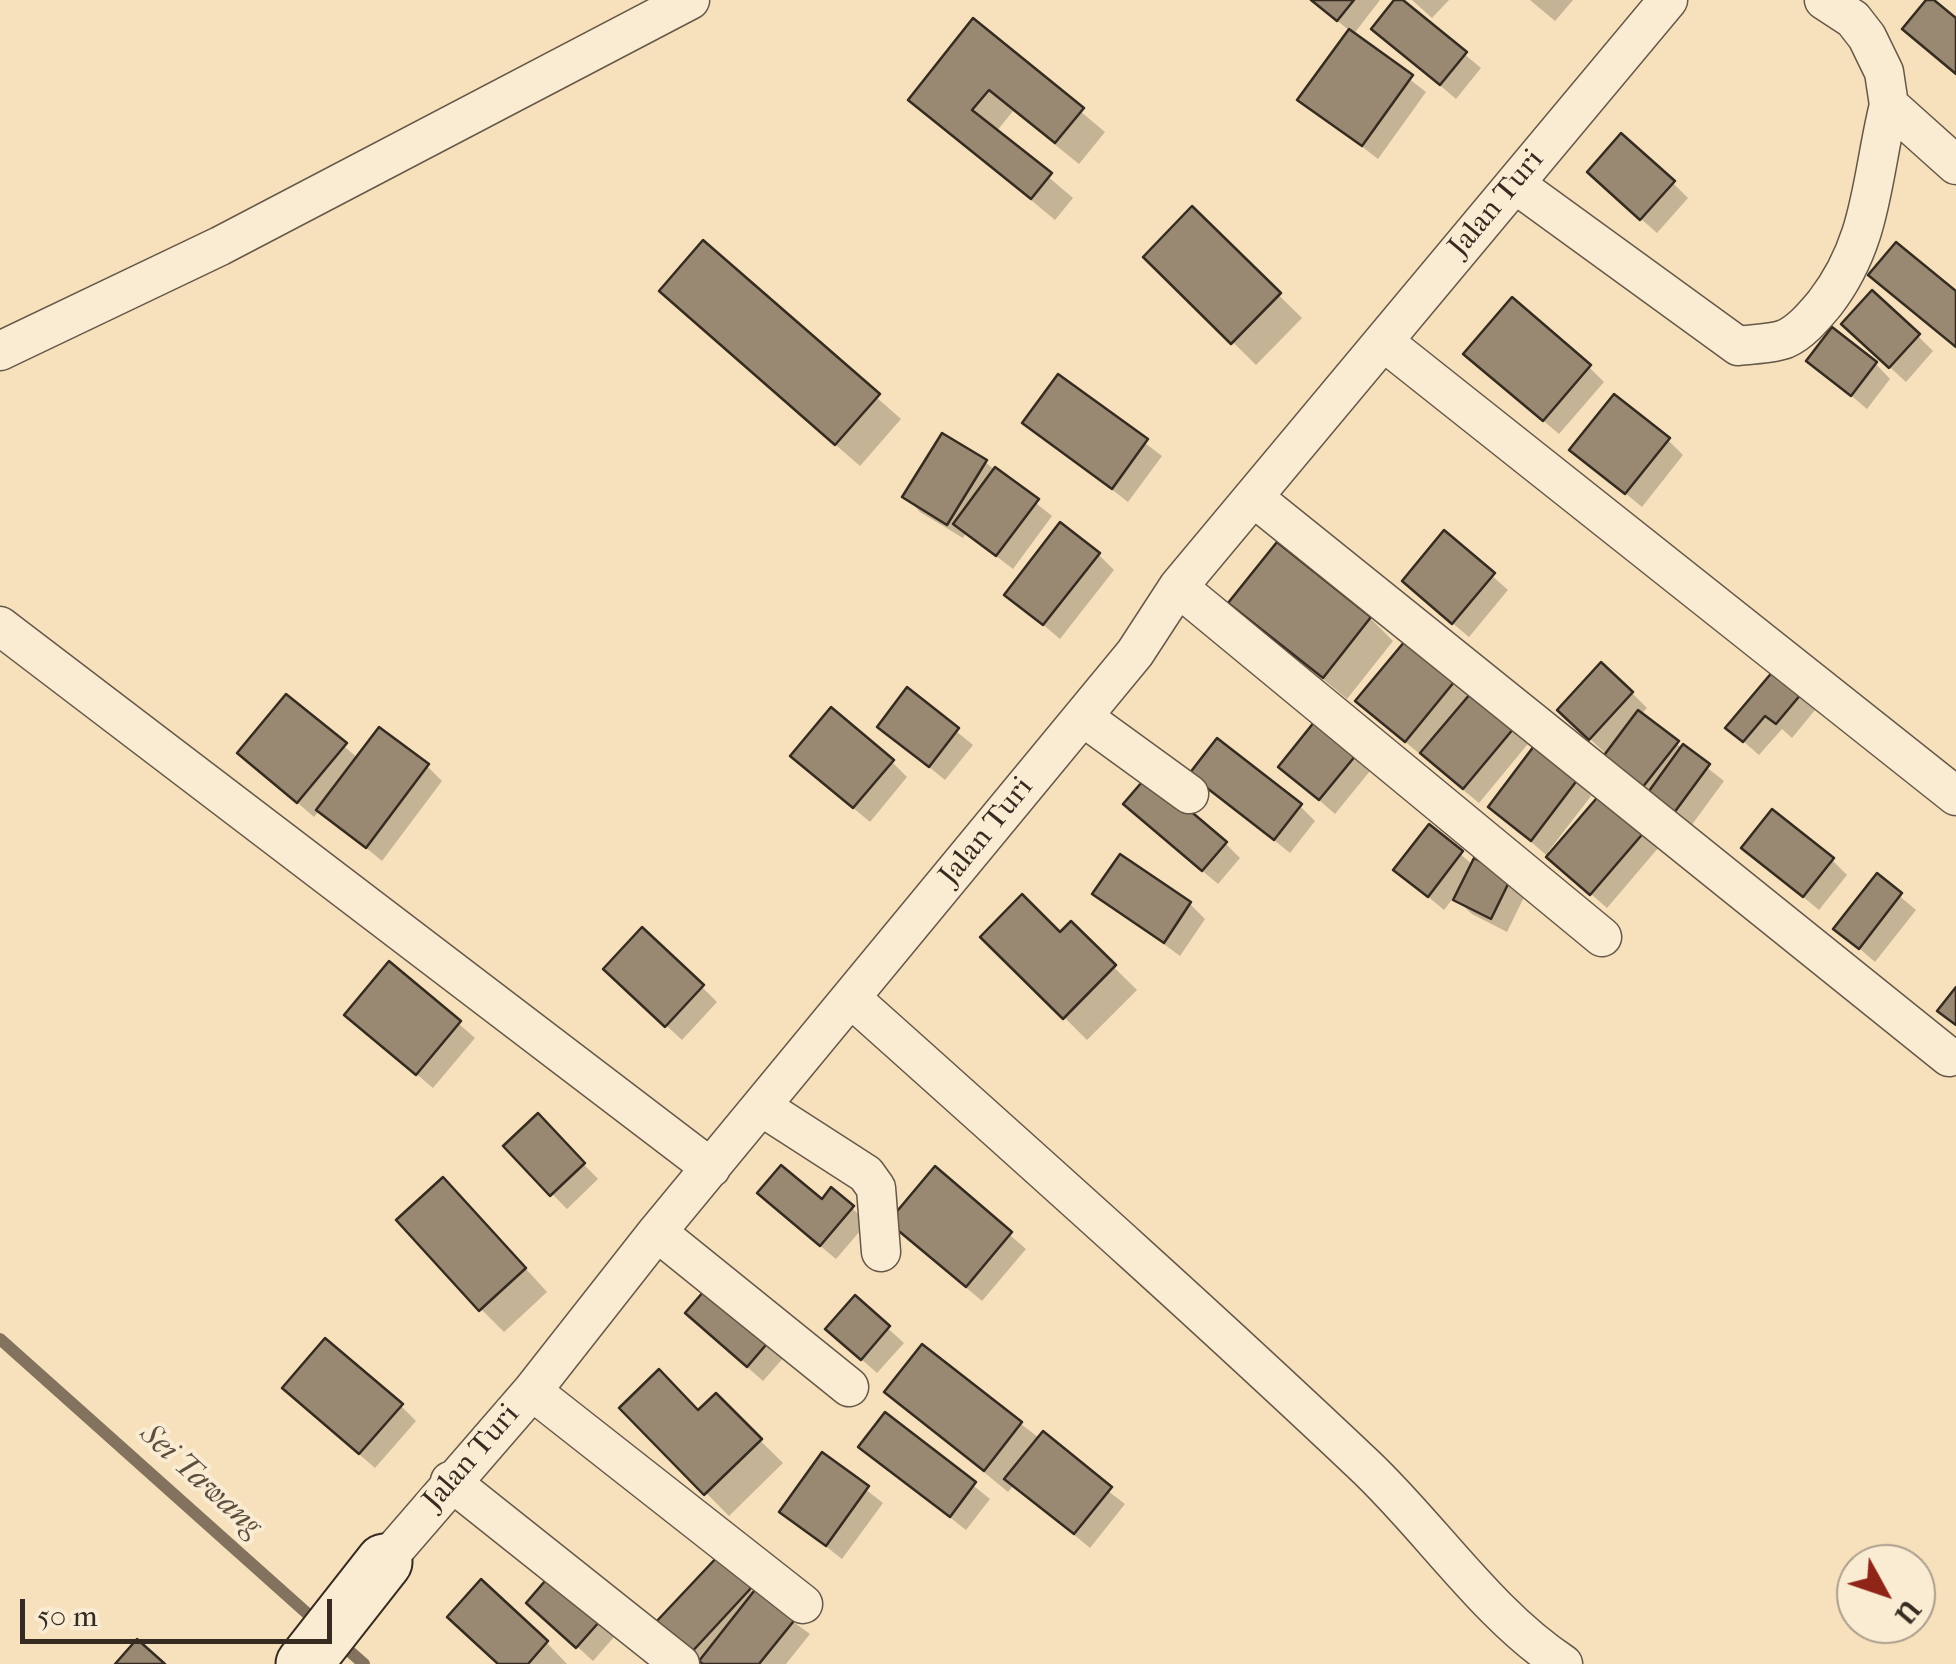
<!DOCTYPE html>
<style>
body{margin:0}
#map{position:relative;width:1956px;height:1664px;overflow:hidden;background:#f7e0bc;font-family:"IM FELL French Canon",serif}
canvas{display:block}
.north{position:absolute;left:1836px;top:1544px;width:100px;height:100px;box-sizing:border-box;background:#faebd3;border:2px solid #ab9e8c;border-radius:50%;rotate:130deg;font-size:28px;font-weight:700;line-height:40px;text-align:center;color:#352b21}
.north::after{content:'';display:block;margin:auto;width:35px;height:45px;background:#8f2418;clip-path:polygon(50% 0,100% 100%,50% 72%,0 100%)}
.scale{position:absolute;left:20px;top:1599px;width:312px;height:45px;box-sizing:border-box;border:5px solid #352b21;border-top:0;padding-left:12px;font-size:30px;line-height:35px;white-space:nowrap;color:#352b21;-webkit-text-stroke:8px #faebd3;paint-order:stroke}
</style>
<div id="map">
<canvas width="1956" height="1664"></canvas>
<div class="north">U</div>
<div class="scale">50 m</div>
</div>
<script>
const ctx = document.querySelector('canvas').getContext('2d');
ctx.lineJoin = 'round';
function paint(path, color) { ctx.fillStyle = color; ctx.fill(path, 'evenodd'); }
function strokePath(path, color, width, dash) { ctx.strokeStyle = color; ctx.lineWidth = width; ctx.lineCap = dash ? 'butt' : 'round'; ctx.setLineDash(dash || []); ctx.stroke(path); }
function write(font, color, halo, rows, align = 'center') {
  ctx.font = font + ' "IM FELL French Canon",serif'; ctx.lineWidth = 8; ctx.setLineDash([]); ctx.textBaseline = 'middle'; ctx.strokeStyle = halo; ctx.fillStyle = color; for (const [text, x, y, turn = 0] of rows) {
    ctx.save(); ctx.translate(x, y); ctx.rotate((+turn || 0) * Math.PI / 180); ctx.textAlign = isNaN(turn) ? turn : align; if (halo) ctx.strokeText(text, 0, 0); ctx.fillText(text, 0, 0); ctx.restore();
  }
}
const shadow = new Path2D(`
 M 1311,0 L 1380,0 L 1353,35 L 1426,92 L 1378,159 L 1301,99 L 1350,31 Z
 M 1399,0 L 1481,68 L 1456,99 L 1374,29 Z
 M 1412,0 L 1449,0 L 1432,18 Z
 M 1530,0 L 1573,0 L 1555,21 Z
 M 974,22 L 1105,132 L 1079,164 L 1013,111 L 996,132 L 1073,198 L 1055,220 L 911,100 Z
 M 1673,183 L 1688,198 L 1657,233 L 1605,187 Z
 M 1192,210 L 1302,318 L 1256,365 L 1147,257 Z
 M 703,244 L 901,419 L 860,466 L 685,314 Z
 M 1918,336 L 1933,351 L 1906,382 L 1859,339 Z
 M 1809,360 L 1875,363 L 1890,379 L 1867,409 Z
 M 1589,367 L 1604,382 L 1559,434 L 1482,369 Z
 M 1059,377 L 1162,456 L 1128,502 L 1026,423 Z
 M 1668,440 L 1683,455 L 1642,507 L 1573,450 Z
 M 985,462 L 1052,516 L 1013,569 L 966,533 L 963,538 L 920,512 L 905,496 Z
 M 1445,534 L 1508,590 L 1469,637 L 1420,596 Z
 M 1098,554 L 1114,570 L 1060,639 L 1007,594 Z
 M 1232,603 L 1370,618 L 1393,641 L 1347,699 Z
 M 1410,639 L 1532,739 L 1479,803 L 1374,716 Z
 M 907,691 L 973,745 L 945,780 L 880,727 Z
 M 1632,693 L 1647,708 L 1640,715 L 1724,781 L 1688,830 L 1575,725 Z
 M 1800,695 L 1815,710 L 1792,738 L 1782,729 L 1759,755 L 1728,728 Z
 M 286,698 L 358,758 L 427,766 L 442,781 L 382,861 L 320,810 L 314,817 L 240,753 Z
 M 1320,719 L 1374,766 L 1335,814 L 1281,767 Z
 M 892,762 L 907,777 L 870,822 L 809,771 Z
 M 1192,774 L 1300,806 L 1315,821 L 1290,853 Z
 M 1576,781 L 1591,796 L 1548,852 L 1551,855 L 1602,796 L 1659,847 L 1607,908 L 1491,807 Z
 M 1141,819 L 1225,843 L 1240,858 L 1218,884 Z
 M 1430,828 L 1473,865 L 1526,893 L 1507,932 L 1472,914 L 1454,897 L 1444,910 L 1396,870 Z
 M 1744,848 L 1832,860 L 1847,875 L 1819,910 Z
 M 1877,877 L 1916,910 L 1875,962 L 1837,929 Z
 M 1096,894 L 1190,904 L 1205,919 L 1180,956 Z
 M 1071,925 L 1137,990 L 1087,1040 L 984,937 L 1060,935 Z
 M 390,964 L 475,1038 L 433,1088 L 363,1029 Z
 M 621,984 L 702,987 L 717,1002 L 682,1040 Z
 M 538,1117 L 598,1179 L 567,1209 L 506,1147 Z
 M 935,1170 L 1026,1249 L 982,1301 L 906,1237 Z
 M 822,1202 L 852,1208 L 867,1223 L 836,1259 L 775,1208 Z
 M 466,1203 L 547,1292 L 504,1332 L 481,1309 Z
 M 710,1288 L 785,1356 L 763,1381 L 703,1328 Z
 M 855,1299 L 904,1343 L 877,1373 L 844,1344 Z
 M 887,1392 L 1021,1424 L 1125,1504 L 1090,1548 L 1014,1485 L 1008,1492 Z
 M 716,1397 L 783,1463 L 729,1516 L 622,1408 L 698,1413 Z
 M 300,1403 L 401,1406 L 416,1421 L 375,1468 Z
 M 885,1415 L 990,1499 L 966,1530 L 861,1447 Z
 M 823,1456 L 883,1503 L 842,1559 L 782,1512 Z
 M 719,1559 L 755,1594 L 810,1634 L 786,1664 L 701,1664 L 659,1623 Z
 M 481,1583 L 547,1643 L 567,1664 L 500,1664 Z
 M 529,1603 L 621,1629 L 593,1661 Z`);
const stream = new Path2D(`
 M 0,1339 L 319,1624
 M 338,1641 L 364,1664`);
const building = new Path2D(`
 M 1311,0 L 1354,0 L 1337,21 Z
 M 1394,0 L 1403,0 L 1467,52 L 1440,85 L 1371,29 Z
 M 1926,0 L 1934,0 L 1956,18 L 1956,74 L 1902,29 Z
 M 973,18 L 1084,108 L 1055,143 L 989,90 L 972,110 L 1052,173 L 1031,199 L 908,100 Z
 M 1349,29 L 1413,75 L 1362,146 L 1297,100 Z
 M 1621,133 L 1675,181 L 1640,220 L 1587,172 Z
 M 1192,206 L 1281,293 L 1231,344 L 1143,257 Z
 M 703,240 L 880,394 L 835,445 L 659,291 Z
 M 1896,242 L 1956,291 L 1956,347 L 1868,275 Z
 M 1872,290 L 1920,334 L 1889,368 L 1841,324 Z
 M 1512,297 L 1591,365 L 1543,421 L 1463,354 Z
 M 1832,327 L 1877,362 L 1851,396 L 1806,361 Z
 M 1058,374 L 1148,439 L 1112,489 L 1022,423 Z
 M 1614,394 L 1670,438 L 1625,494 L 1569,450 Z
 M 942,433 L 987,460 L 947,525 L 902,497 Z
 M 995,467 L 1039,499 L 996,556 L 953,524 Z
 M 1060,522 L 1100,553 L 1043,625 L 1004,595 Z
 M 1444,530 L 1495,573 L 1452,624 L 1402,581 Z
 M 1277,542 L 1371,617 L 1323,678 L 1228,603 Z
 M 1410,635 L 1459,676 L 1405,742 L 1355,701 Z
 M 1601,662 L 1633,692 L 1589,740 L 1557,710 Z
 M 1774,670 L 1802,693 L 1776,724 L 1765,716 L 1743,742 L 1725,728 Z
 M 907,687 L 959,728 L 929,767 L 877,727 Z
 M 1476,687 L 1519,722 L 1463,789 L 1420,753 Z
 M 286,694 L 347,743 L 297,803 L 237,753 Z
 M 831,707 L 894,760 L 853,808 L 790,756 Z
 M 1638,710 L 1679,741 L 1642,788 L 1602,758 Z
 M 1319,716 L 1361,749 L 1319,800 L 1278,767 Z
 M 379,727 L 429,764 L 366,848 L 316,810 Z
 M 1217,738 L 1302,804 L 1274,840 L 1189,774 Z
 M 1683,744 L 1710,764 L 1671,817 L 1644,798 Z
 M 1534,746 L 1578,779 L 1531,841 L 1488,807 Z
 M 1148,775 L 1227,842 L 1202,871 L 1123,804 Z
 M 1602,792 L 1646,830 L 1590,895 L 1546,857 Z
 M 1772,809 L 1834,858 L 1803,897 L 1741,848 Z
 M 1429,824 L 1463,851 L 1428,897 L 1393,870 Z
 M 1120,854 L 1191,902 L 1164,943 L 1092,894 Z
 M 1474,858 L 1512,876 L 1491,919 L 1453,900 Z
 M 1877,873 L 1902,893 L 1859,949 L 1833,929 Z
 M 1022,894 L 1060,932 L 1071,921 L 1116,965 L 1063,1019 L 980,937 Z
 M 642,927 L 704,985 L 665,1027 L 603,969 Z
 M 389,961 L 461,1021 L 416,1075 L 344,1015 Z
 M 1956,987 L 1956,1025 L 1937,1011 Z
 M 538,1113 L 585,1163 L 550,1196 L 503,1146 Z
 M 781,1165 L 822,1199 L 831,1187 L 854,1206 L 820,1246 L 757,1193 Z
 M 935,1166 L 1012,1232 L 966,1287 L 888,1222 Z
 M 443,1177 L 526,1268 L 479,1311 L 396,1220 Z
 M 710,1284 L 771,1339 L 747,1367 L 685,1313 Z
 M 855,1295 L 890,1326 L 861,1360 L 825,1329 Z
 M 325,1338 L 403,1404 L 359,1454 L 282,1388 Z
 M 922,1344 L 1022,1422 L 984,1471 L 884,1392 Z
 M 659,1369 L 698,1410 L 716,1393 L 762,1439 L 704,1495 L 619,1408 Z
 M 885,1412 L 976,1482 L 950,1517 L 858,1447 Z
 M 1043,1431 L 1112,1487 L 1074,1534 L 1004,1479 Z
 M 822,1452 L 869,1486 L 826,1546 L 779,1512 Z
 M 719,1555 L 752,1587 L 689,1655 L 655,1623 Z
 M 557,1567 L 608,1612 L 576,1648 L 526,1603 Z
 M 481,1579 L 548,1641 L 528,1664 L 498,1664 L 447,1617 Z
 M 758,1586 L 797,1617 L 759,1664 L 703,1664 L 699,1661 Z
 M 137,1639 L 165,1664 L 115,1664 Z`);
const street = new Path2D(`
 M 1824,0 L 1853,19 L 1867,37 L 1884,72 L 1889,105 L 1956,165
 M 1515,184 L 1738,346 C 1752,344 1772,344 1785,339 C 1801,332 1814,316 1825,303 C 1873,241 1871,178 1889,105
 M 1384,342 L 1956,796
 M 0,351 L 220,246 L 690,0
 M 1253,497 L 1949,1057
 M 1178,587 L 1602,937
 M 0,626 L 711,1168
 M 1083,717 L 1189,794
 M 852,999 C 1024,1153 1197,1307 1364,1465 C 1430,1527 1487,1614 1563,1664
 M 762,1107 L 866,1174 L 876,1188 L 881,1252
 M 657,1232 L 849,1387
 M 532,1391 L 803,1604
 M 450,1481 L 680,1664
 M 384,1562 L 532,1391 L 657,1232 L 1135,653 L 1178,587 L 1668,0`);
const secondary = new Path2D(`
 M 304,1664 L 384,1562`);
const streetNames = [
 ["Jalan Turi",1497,204,-50],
 ["Jalan Turi",987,832,-51],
 ["Jalan Turi",472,1458,-49]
];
const waterNames = [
 ["Sei Tawang",200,1481,42]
];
paint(shadow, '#0003');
strokePath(stream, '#82725e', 12);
paint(building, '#9a8972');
strokePath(building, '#352b21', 2.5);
strokePath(street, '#665848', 41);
strokePath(secondary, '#352b21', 59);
strokePath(street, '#faebd3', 38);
strokePath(secondary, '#faebd3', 55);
write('30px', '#352b21', '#faebd3', streetNames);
write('italic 32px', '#5b4f40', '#faebd3', waterNames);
</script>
